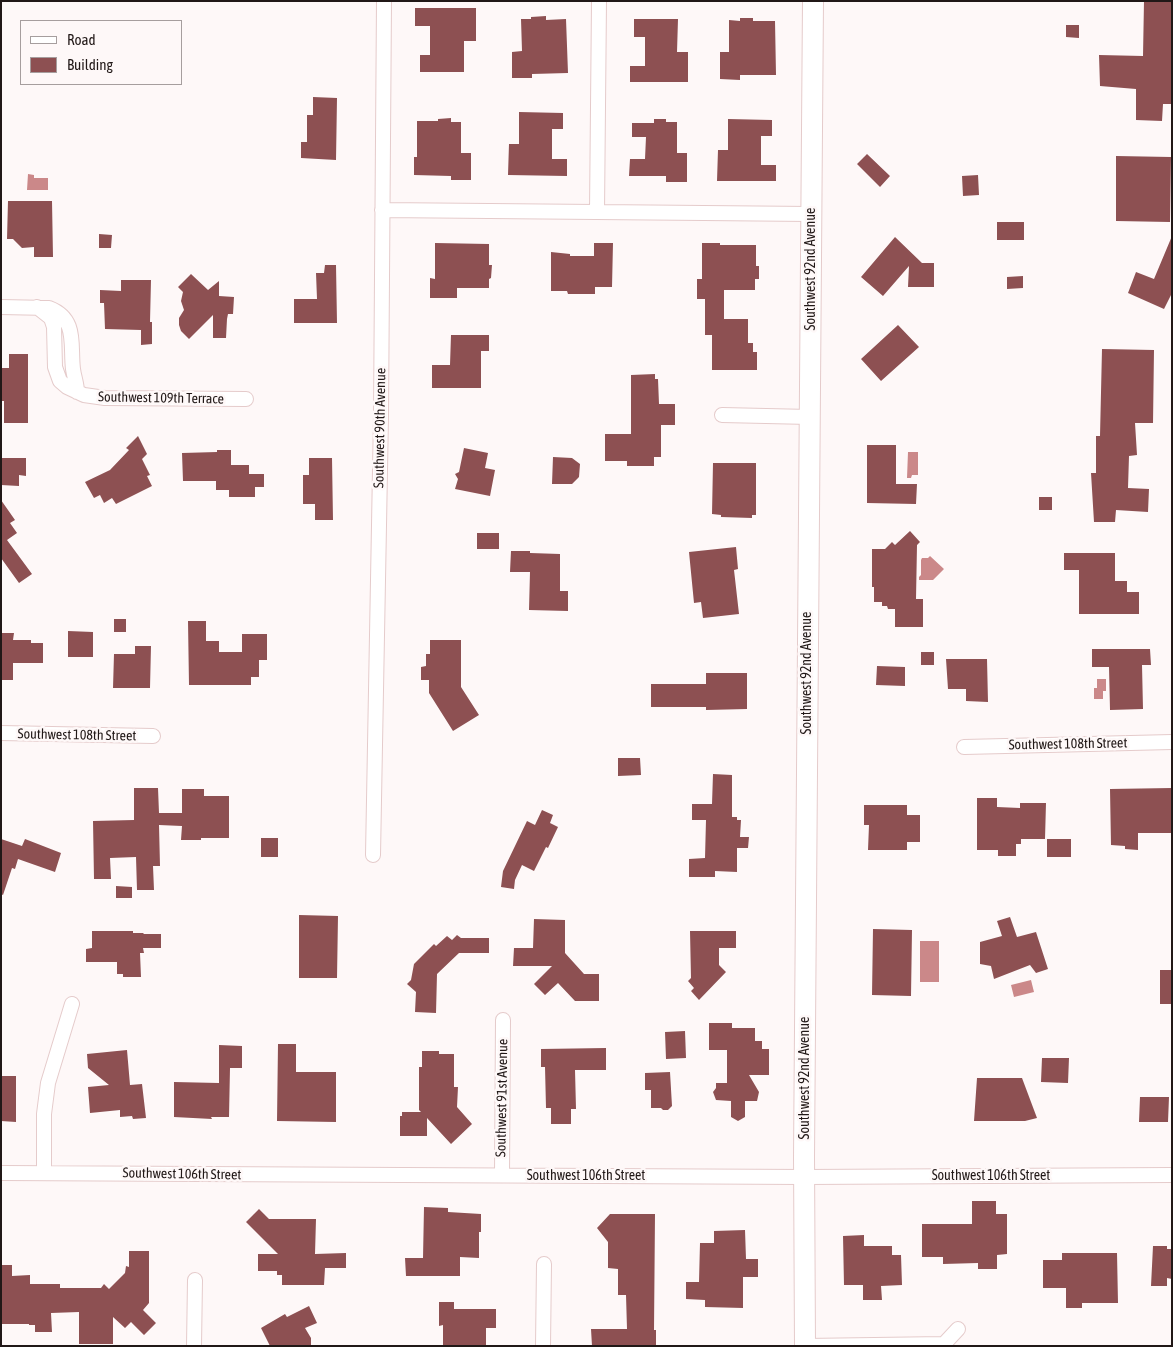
<!DOCTYPE html>
<style>
body{margin:0}
#map{position:relative;width:1173px;height:1347px;overflow:hidden;background:#fef8f8;font-family:"Asap Condensed",sans-serif}
canvas{display:block}
.frame{position:absolute;inset:0;border:2px solid #211817;pointer-events:none}
.legend{position:absolute;left:20px;top:20px;width:162px;height:65px;box-sizing:border-box;background:#fef8f8;border:1px solid #a69e9e;margin:0;padding:6px 9px;list-style:none;font-size:15px;color:#211817}
.legend li{display:flex;align-items:center;gap:10px;height:25px}
.legend b{width:25px;border:1px solid #a69e9e}
</style>
<div id="map">
<canvas width="1173" height="1347"></canvas>
<div class="frame"></div>
<ul class="legend">
<li><b style="height:6px;background:#fff"></b>Road</li>
<li><b style="height:14px;background:#8d5052"></b>Building</li>
</ul>
</div>
<script>
const ctx = document.querySelector('canvas').getContext('2d');
ctx.lineJoin = 'round';
function paint(path, color) { ctx.fillStyle = color; ctx.fill(path, 'evenodd'); }
function strokePath(path, color, width, dash) { ctx.strokeStyle = color; ctx.lineWidth = width; ctx.lineCap = dash ? 'butt' : 'round'; ctx.setLineDash(dash || []); ctx.stroke(path); }
function write(font, color, halo, rows, align = 'center') {
  ctx.font = font + ' "Asap Condensed",sans-serif'; ctx.lineWidth = 5; ctx.setLineDash([]); ctx.textBaseline = 'middle'; ctx.strokeStyle = halo; ctx.fillStyle = color; for (const [text, x, y, turn = 0] of rows) {
    ctx.save(); ctx.translate(x, y); ctx.rotate((+turn || 0) * Math.PI / 180); ctx.textAlign = isNaN(turn) ? turn : align; if (halo) ctx.strokeText(text, 0, 0); ctx.fillText(text, 0, 0); ctx.restore();
  }
}
const water = new Path2D(`
 M 28,174 L 34,175 L 34,178 L 48,178 L 48,190 L 27,190 Z
 M 908,452 L 918,452 L 918,475 L 912,475 L 911,478 L 907,478 Z
 M 930,556 L 944,569 L 933,580 L 919,580 L 919,577 L 921,575 L 921,560 L 922,558 L 928,558 Z
 M 1097,679 L 1106,679 L 1106,691 L 1103,691 L 1103,699 L 1094,699 L 1094,688 L 1097,688 Z
 M 920,941 L 939,941 L 939,982 L 920,982 Z
 M 1031,980 L 1034,992 L 1014,997 L 1011,985 Z`);
const building = new Path2D(`
 M 1144,1 L 1172,1 L 1172,104 L 1163,104 L 1162,121 L 1136,120 L 1136,89 L 1100,86 L 1099,55 L 1143,56 Z
 M 415,8 L 476,8 L 476,41 L 464,41 L 464,72 L 420,72 L 420,55 L 430,55 L 430,26 L 415,26 Z
 M 546,16 L 546,20 L 566,19 L 568,73 L 532,74 L 532,78 L 512,78 L 512,52 L 522,51 L 521,19 L 531,19 L 531,17 Z
 M 740,18 L 753,18 L 753,21 L 775,21 L 776,75 L 740,75 L 740,80 L 720,79 L 720,52 L 729,52 L 729,20 L 740,21 Z
 M 634,19 L 678,19 L 677,52 L 688,52 L 688,82 L 630,82 L 630,66 L 645,66 L 645,37 L 634,37 Z
 M 1066,25 L 1079,25 L 1079,38 L 1066,37 Z
 M 313,97 L 337,98 L 336,160 L 301,158 L 301,142 L 307,142 L 307,115 L 313,115 Z
 M 519,112 L 563,113 L 563,129 L 552,129 L 552,159 L 567,159 L 567,176 L 508,175 L 509,144 L 519,144 Z
 M 451,118 L 451,122 L 461,122 L 461,153 L 471,153 L 471,180 L 451,180 L 451,176 L 414,175 L 414,157 L 417,157 L 417,121 L 438,121 L 438,119 Z
 M 654,119 L 666,119 L 666,122 L 677,122 L 677,153 L 687,153 L 687,182 L 666,182 L 666,176 L 629,176 L 630,159 L 645,159 L 646,137 L 632,137 L 632,123 L 654,123 Z
 M 728,119 L 772,120 L 772,136 L 761,136 L 761,165 L 776,165 L 776,181 L 717,181 L 718,150 L 728,150 Z
 M 867,154 L 890,176 L 880,187 L 857,164 Z
 M 1116,156 L 1171,157 L 1170,222 L 1116,221 Z
 M 978,175 L 979,195 L 963,196 L 962,176 Z
 M 8,201 L 52,201 L 53,257 L 34,257 L 34,247 L 22,248 L 13,239 L 7,239 Z
 M 997,222 L 1024,222 L 1024,240 L 997,240 Z
 M 99,234 L 112,235 L 111,248 L 99,248 Z
 M 1172,236 L 1172,293 L 1164,309 L 1128,293 L 1136,272 L 1154,279 Z
 M 895,237 L 922,263 L 934,263 L 934,287 L 908,287 L 909,266 L 883,296 L 861,277 Z
 M 435,243 L 489,244 L 489,265 L 492,265 L 491,278 L 489,279 L 489,288 L 457,288 L 457,298 L 430,298 L 430,278 L 435,279 Z
 M 594,243 L 613,243 L 612,287 L 595,287 L 595,294 L 568,294 L 567,291 L 551,291 L 551,252 L 570,254 L 570,256 L 594,256 Z
 M 702,243 L 720,243 L 720,245 L 756,245 L 756,266 L 759,266 L 759,279 L 755,279 L 755,290 L 724,290 L 724,319 L 748,319 L 748,343 L 753,343 L 753,352 L 757,352 L 757,370 L 712,370 L 712,335 L 705,335 L 705,299 L 697,299 L 697,279 L 702,279 Z
 M 325,265 L 336,265 L 337,323 L 294,323 L 294,299 L 317,299 L 316,273 L 324,273 Z
 M 191,274 L 208,290 L 219,281 L 219,296 L 234,297 L 233,314 L 228,314 L 227,319 L 226,338 L 213,338 L 213,315 L 189,339 L 181,331 L 179,325 L 179,318 L 184,310 L 181,301 L 183,292 L 178,287 Z
 M 1023,276 L 1023,288 L 1007,289 L 1007,277 Z
 M 121,280 L 151,280 L 150,322 L 152,322 L 152,344 L 141,345 L 141,330 L 105,329 L 104,303 L 100,303 L 100,290 L 121,291 Z
 M 898,325 L 919,347 L 881,381 L 861,359 Z
 M 451,335 L 489,335 L 489,351 L 481,351 L 481,388 L 432,388 L 432,365 L 450,365 Z
 M 1102,349 L 1154,350 L 1153,423 L 1135,423 L 1137,455 L 1129,456 L 1128,488 L 1149,489 L 1148,512 L 1116,510 L 1115,522 L 1094,522 L 1091,473 L 1096,473 L 1096,436 L 1100,436 Z
 M 9,354 L 28,354 L 28,423 L 4,423 L 4,401 L 1,401 L 1,368 L 9,368 Z
 M 655,374 L 655,379 L 658,379 L 659,404 L 675,404 L 675,425 L 661,425 L 661,457 L 654,457 L 654,466 L 627,466 L 627,461 L 605,461 L 605,434 L 631,434 L 631,375 Z
 M 138,436 L 147,454 L 142,459 L 150,475 L 147,476 L 152,486 L 116,504 L 112,498 L 104,503 L 100,495 L 94,498 L 85,482 L 110,470 L 129,450 L 126,448 Z
 M 867,445 L 896,445 L 896,484 L 917,484 L 916,504 L 867,503 Z
 M 464,448 L 488,453 L 485,468 L 495,470 L 490,496 L 455,489 L 458,479 L 455,474 L 459,472 Z
 M 217,450 L 231,450 L 231,465 L 249,465 L 249,474 L 264,474 L 264,487 L 255,487 L 255,497 L 229,497 L 229,490 L 216,490 L 216,481 L 183,481 L 182,453 L 217,452 Z
 M 553,457 L 572,458 L 580,464 L 579,477 L 572,484 L 552,484 Z
 M 1,458 L 26,458 L 26,476 L 19,475 L 19,486 L 1,485 Z
 M 309,458 L 332,458 L 333,520 L 315,520 L 315,504 L 303,504 L 303,475 L 309,475 Z
 M 713,463 L 756,463 L 756,515 L 752,515 L 752,518 L 721,517 L 721,515 L 712,514 Z
 M 1039,497 L 1052,497 L 1052,510 L 1039,510 Z
 M 1,500 L 15,520 L 10,523 L 17,533 L 7,540 L 32,574 L 19,583 L 1,558 Z
 M 910,531 L 920,542 L 917,545 L 916,599 L 923,599 L 923,627 L 895,627 L 895,609 L 888,609 L 887,606 L 882,606 L 882,602 L 874,602 L 874,587 L 872,587 L 872,549 L 885,549 L 892,542 L 895,545 Z
 M 477,533 L 499,533 L 499,549 L 477,549 Z
 M 736,547 L 738,569 L 734,570 L 739,614 L 703,618 L 701,602 L 694,603 L 689,552 Z
 M 511,551 L 530,551 L 530,553 L 560,554 L 560,591 L 568,591 L 568,611 L 529,610 L 530,572 L 510,572 Z
 M 1064,553 L 1115,553 L 1115,581 L 1127,581 L 1127,592 L 1139,592 L 1139,614 L 1079,614 L 1079,570 L 1064,570 Z
 M 114,619 L 126,619 L 126,632 L 114,632 Z
 M 188,621 L 206,621 L 206,641 L 219,641 L 219,652 L 242,652 L 242,634 L 267,634 L 267,660 L 259,660 L 259,677 L 251,677 L 251,685 L 189,685 Z
 M 68,631 L 93,632 L 93,657 L 68,657 Z
 M 1,633 L 14,633 L 13,640 L 31,640 L 31,643 L 43,643 L 43,663 L 13,663 L 13,680 L 1,680 Z
 M 430,640 L 461,640 L 461,687 L 479,715 L 453,731 L 429,693 L 429,680 L 421,680 L 421,667 L 426,666 L 426,654 L 430,654 Z
 M 135,646 L 151,646 L 150,688 L 113,688 L 114,654 L 135,654 Z
 M 1092,649 L 1150,649 L 1151,665 L 1142,665 L 1143,709 L 1110,710 L 1109,667 L 1092,667 Z
 M 921,652 L 934,652 L 934,665 L 921,665 Z
 M 946,659 L 987,659 L 988,702 L 966,701 L 966,689 L 948,689 Z
 M 877,666 L 905,667 L 905,686 L 876,685 Z
 M 706,673 L 747,673 L 747,709 L 706,710 L 706,707 L 651,707 L 651,684 L 706,684 Z
 M 618,758 L 640,758 L 641,775 L 618,776 Z
 M 713,774 L 732,775 L 732,817 L 737,817 L 737,820 L 741,820 L 740,837 L 749,837 L 748,848 L 737,848 L 737,872 L 715,871 L 715,877 L 689,877 L 689,859 L 705,858 L 706,820 L 692,820 L 692,804 L 712,804 Z
 M 134,788 L 158,788 L 159,813 L 182,813 L 182,789 L 204,789 L 204,796 L 229,796 L 229,838 L 201,838 L 201,840 L 181,840 L 182,826 L 159,825 L 160,866 L 153,866 L 154,890 L 137,890 L 136,857 L 110,858 L 111,879 L 94,879 L 93,821 L 134,820 Z
 M 1172,788 L 1172,833 L 1138,833 L 1138,850 L 1125,849 L 1125,846 L 1111,845 L 1110,789 Z
 M 977,798 L 997,798 L 997,807 L 1020,808 L 1020,803 L 1046,803 L 1045,839 L 1021,839 L 1021,844 L 1016,844 L 1016,856 L 998,856 L 998,850 L 977,850 Z
 M 864,805 L 907,805 L 907,815 L 920,815 L 920,842 L 907,842 L 907,850 L 868,850 L 869,825 L 864,825 Z
 M 542,810 L 553,815 L 550,823 L 558,827 L 548,848 L 546,847 L 534,871 L 522,865 L 515,880 L 514,889 L 501,887 L 503,871 L 527,821 L 535,825 Z
 M 261,838 L 278,838 L 278,857 L 261,857 Z
 M 1,839 L 22,846 L 25,839 L 61,853 L 55,872 L 18,859 L 15,869 L 12,868 L 3,895 L 1,894 Z
 M 1047,839 L 1071,839 L 1071,857 L 1047,857 Z
 M 116,886 L 132,887 L 132,898 L 116,898 Z
 M 299,915 L 338,916 L 337,978 L 299,978 Z
 M 1010,917 L 1017,937 L 1036,932 L 1048,969 L 1036,973 L 1030,965 L 994,979 L 991,966 L 980,964 L 980,942 L 1002,936 L 997,921 Z
 M 534,919 L 565,920 L 565,953 L 584,974 L 599,974 L 599,1001 L 575,1001 L 558,983 L 545,995 L 534,984 L 552,966 L 513,966 L 514,948 L 533,948 Z
 M 873,929 L 912,930 L 911,996 L 872,995 Z
 M 92,931 L 133,931 L 133,933 L 144,933 L 143,934 L 161,934 L 161,948 L 143,948 L 144,953 L 140,953 L 141,977 L 123,977 L 123,974 L 117,974 L 117,962 L 86,962 L 86,949 L 92,948 Z
 M 690,931 L 736,931 L 736,948 L 719,948 L 719,965 L 726,972 L 699,1000 L 691,991 L 694,988 L 688,981 L 691,978 Z
 M 457,935 L 461,938 L 489,938 L 489,953 L 459,953 L 437,974 L 436,1013 L 415,1012 L 416,992 L 407,984 L 411,980 L 414,964 L 434,944 L 436,946 L 447,936 L 452,940 Z
 M 1160,970 L 1172,970 L 1172,1004 L 1160,1004 Z
 M 709,1023 L 732,1023 L 732,1028 L 755,1028 L 755,1041 L 762,1041 L 762,1049 L 769,1049 L 769,1075 L 749,1075 L 759,1092 L 757,1101 L 745,1101 L 745,1117 L 738,1121 L 731,1117 L 731,1101 L 716,1100 L 713,1092 L 716,1088 L 716,1083 L 727,1083 L 727,1050 L 709,1050 Z
 M 685,1031 L 686,1058 L 666,1059 L 665,1032 Z
 M 278,1044 L 296,1044 L 296,1072 L 336,1072 L 336,1122 L 277,1121 Z
 M 219,1045 L 242,1046 L 242,1068 L 230,1068 L 229,1117 L 211,1117 L 212,1119 L 174,1117 L 174,1082 L 219,1083 Z
 M 606,1048 L 606,1070 L 575,1070 L 576,1109 L 571,1109 L 571,1124 L 551,1124 L 551,1108 L 546,1108 L 545,1067 L 541,1067 L 541,1049 Z
 M 127,1050 L 130,1085 L 142,1084 L 146,1118 L 133,1119 L 132,1116 L 120,1117 L 120,1110 L 90,1113 L 88,1087 L 109,1085 L 88,1068 L 87,1054 Z
 M 422,1051 L 439,1051 L 439,1054 L 454,1054 L 454,1087 L 458,1087 L 457,1107 L 472,1124 L 451,1144 L 427,1118 L 427,1136 L 400,1136 L 400,1116 L 402,1116 L 402,1112 L 421,1112 L 419,1110 L 419,1067 L 422,1067 Z
 M 1042,1058 L 1069,1058 L 1068,1083 L 1041,1082 Z
 M 670,1072 L 672,1106 L 668,1110 L 663,1110 L 661,1108 L 651,1108 L 651,1090 L 645,1090 L 645,1073 Z
 M 1,1076 L 16,1076 L 16,1122 L 1,1121 Z
 M 977,1078 L 1022,1078 L 1037,1118 L 1025,1121 L 974,1121 Z
 M 1140,1097 L 1169,1097 L 1168,1122 L 1139,1122 Z
 M 972,1201 L 996,1201 L 996,1214 L 1007,1214 L 1007,1254 L 997,1255 L 997,1269 L 978,1269 L 978,1263 L 943,1264 L 943,1257 L 922,1257 L 922,1224 L 972,1224 Z
 M 424,1207 L 448,1208 L 448,1212 L 481,1214 L 481,1232 L 479,1232 L 479,1258 L 460,1257 L 460,1276 L 406,1276 L 405,1258 L 423,1258 Z
 M 259,1209 L 269,1219 L 316,1219 L 315,1254 L 346,1253 L 346,1268 L 325,1268 L 324,1285 L 282,1285 L 282,1275 L 277,1275 L 277,1271 L 258,1271 L 258,1254 L 278,1254 L 246,1222 Z
 M 610,1214 L 655,1214 L 654,1330 L 656,1330 L 656,1346 L 592,1346 L 591,1329 L 627,1329 L 626,1295 L 618,1295 L 618,1269 L 608,1268 L 608,1242 L 597,1228 Z
 M 745,1230 L 746,1259 L 758,1259 L 758,1277 L 743,1277 L 743,1308 L 705,1307 L 705,1300 L 686,1299 L 686,1282 L 699,1282 L 700,1243 L 714,1243 L 714,1231 Z
 M 864,1235 L 864,1246 L 892,1246 L 892,1255 L 901,1255 L 902,1285 L 881,1286 L 882,1300 L 863,1300 L 863,1285 L 844,1285 L 843,1236 Z
 M 1153,1246 L 1167,1246 L 1167,1249 L 1172,1249 L 1172,1279 L 1167,1278 L 1167,1286 L 1151,1286 Z
 M 129,1251 L 149,1251 L 149,1303 L 143,1310 L 156,1323 L 144,1335 L 131,1322 L 125,1328 L 113,1317 L 113,1344 L 79,1344 L 79,1312 L 51,1313 L 52,1332 L 35,1332 L 35,1325 L 29,1325 L 29,1324 L 1,1324 L 1,1265 L 12,1265 L 12,1276 L 30,1275 L 30,1284 L 60,1284 L 60,1288 L 101,1288 L 104,1284 L 109,1289 L 125,1273 L 126,1266 L 129,1267 Z
 M 1062,1253 L 1117,1253 L 1118,1303 L 1082,1303 L 1082,1308 L 1066,1308 L 1066,1288 L 1043,1288 L 1043,1260 L 1062,1260 Z
 M 439,1302 L 454,1302 L 454,1309 L 496,1309 L 496,1328 L 486,1328 L 486,1346 L 443,1346 L 443,1325 L 439,1326 Z
 M 309,1306 L 317,1323 L 305,1328 L 311,1338 L 311,1346 L 270,1346 L 261,1328 L 285,1314 L 287,1317 Z`);
const street = new Path2D(`
 M 382,210 L 811,214
 M 597,212 L 599,1
 M 1,307 L 49,308 C 78,319 70,345 73,369 C 74,377 77,384 77,392
 M 37,307 L 51,318 L 54,327 L 55,367 L 60,381 L 67,387 L 84,395 L 105,398 L 246,399
 M 722,415 L 810,417
 M 1,733 L 153,736
 M 964,747 L 1172,742
 M 373,855 L 381,415 L 384,1
 M 1,1173 L 805,1177 L 1172,1175
 M 44,1173 L 44,1114 L 48,1083 L 72,1004
 M 502,1175 L 503,1020
 M 194,1346 L 195,1280
 M 543,1346 L 544,1264
 M 805,1346 L 944,1344 L 958,1329`);
const secondary = new Path2D(`
 M 805,1346 L 804,1157 L 813,1`);
const streetNames = [
 ["Southwest 92nd Avenue",811,269,-90],
 ["Southwest 109th Terrace",161,398,1],
 ["Southwest 90th Avenue",380,428,-89],
 ["Southwest 92nd Avenue",807,673,-90],
 ["Southwest 108th Street",77,735,1],
 ["Southwest 108th Street",1068,744,-1],
 ["Southwest 92nd Avenue",805,1078,-90],
 ["Southwest 91st Avenue",502,1098,-89],
 ["Southwest 106th Street",182,1174,1],
 ["Southwest 106th Street",586,1176],
 ["Southwest 106th Street",991,1176]
];
paint(water, '#cb8889');
paint(building, '#8d5052');
strokePath(street, '#e5cbcb', 16);
strokePath(secondary, '#e5cbcb', 22);
strokePath(street, '#fff', 14);
strokePath(secondary, '#fff', 20);
write('14px', '#211817', '#fef8f8', streetNames);
</script>
